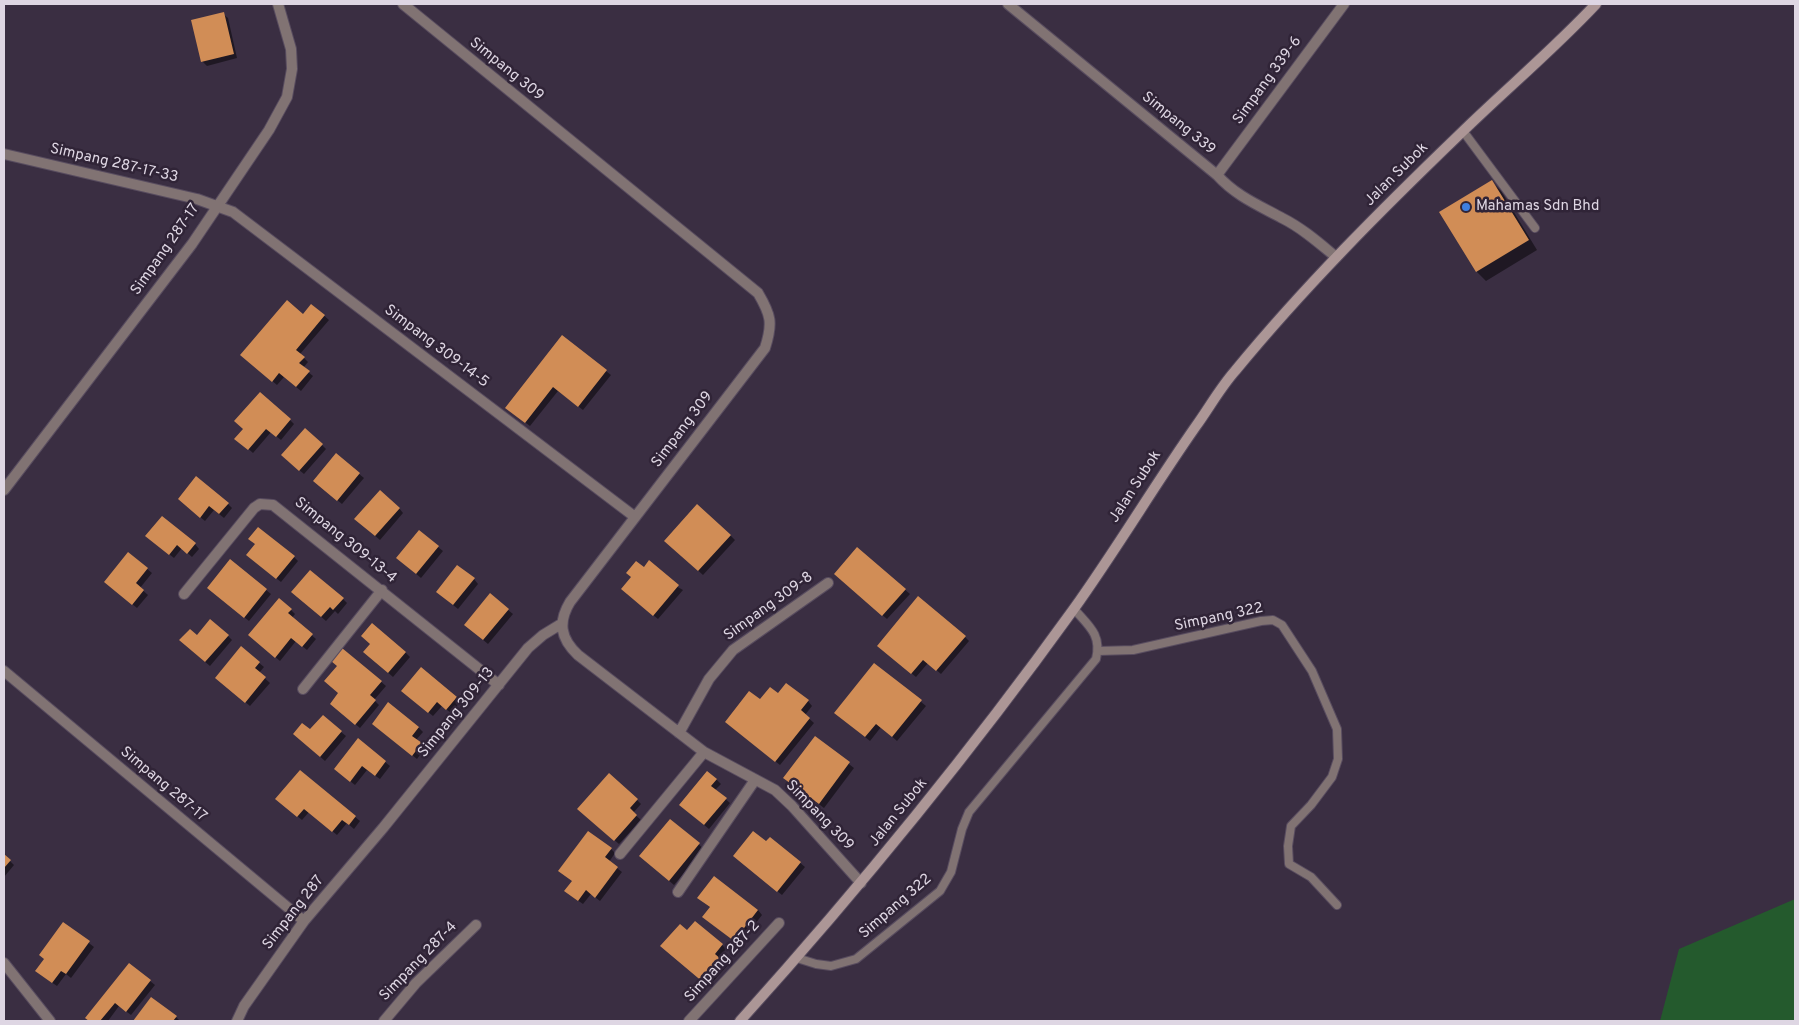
<!DOCTYPE html>
<style>
body{margin:0}
#map{position:relative;width:1799px;height:1025px;overflow:hidden;background:#3a2e42;font-family:Overpass,sans-serif}
canvas{display:block}
.frame{position:absolute;inset:0;border:5px solid #ded6e3;pointer-events:none}
</style>
<div id="map">
<canvas width="1799" height="1025"></canvas>
<div class="frame"></div>
</div>
<script>
const ctx = document.querySelector('canvas').getContext('2d');
ctx.lineJoin = 'round';
function paint(path, color) { ctx.fillStyle = color; ctx.fill(path, 'evenodd'); }
function strokePath(path, color, width, dash) { ctx.strokeStyle = color; ctx.lineWidth = width; ctx.lineCap = dash ? 'butt' : 'round'; ctx.setLineDash(dash || []); ctx.stroke(path); }
function write(font, color, halo, rows, align = 'center') {
  ctx.font = font + ' Overpass,sans-serif'; ctx.lineWidth = 5; ctx.setLineDash([]); ctx.textBaseline = 'middle'; ctx.strokeStyle = halo; ctx.fillStyle = color; for (const [text, x, y, turn = 0] of rows) {
    ctx.save(); ctx.translate(x, y); ctx.rotate((+turn || 0) * Math.PI / 180); ctx.textAlign = isNaN(turn) ? turn : align; if (halo) ctx.strokeText(text, 0, 0); ctx.fillText(text, 0, 0); ctx.restore();
  }
}
const green = new Path2D(`
 M 1795,899 L 1795,1021 L 1660,1021 L 1679,949 Z`);
const shadow = new Path2D(`
 M 223,14 L 228,18 L 237,58 L 207,66 L 202,61 Z
 M 1491,181 L 1501,191 L 1537,250 L 1486,281 L 1477,272 Z
 M 312,305 L 329,320 L 300,354 L 308,362 L 303,368 L 313,376 L 301,391 L 284,377 L 277,385 L 246,359 L 303,315 Z
 M 562,337 L 611,375 L 583,410 L 558,391 L 530,426 L 511,412 Z
 M 290,420 L 294,424 L 281,440 L 271,432 L 253,453 L 236,438 Z
 M 322,445 L 326,449 L 304,474 L 287,460 Z
 M 336,455 L 364,478 L 342,504 L 319,485 Z
 M 184,504 L 228,504 L 232,508 L 224,518 L 214,510 L 205,521 Z
 M 399,508 L 403,513 L 380,540 L 360,523 Z
 M 419,532 L 443,551 L 421,578 L 402,562 Z
 M 730,535 L 735,540 L 703,575 L 670,545 Z
 M 151,540 L 195,544 L 199,549 L 192,557 L 182,548 L 174,558 Z
 M 857,549 L 910,594 L 887,619 L 840,579 Z
 M 129,554 L 152,573 L 140,588 L 148,595 L 137,608 L 110,586 Z
 M 294,557 L 298,561 L 281,582 L 252,559 Z
 M 230,561 L 271,594 L 249,621 L 213,592 Z
 M 644,568 L 683,590 L 658,619 L 627,594 Z
 M 474,579 L 478,584 L 458,609 L 442,596 Z
 M 297,596 L 343,599 L 347,603 L 338,614 L 335,611 L 326,621 Z
 M 291,610 L 295,614 L 292,618 L 316,639 L 307,650 L 296,641 L 280,661 L 254,639 Z
 M 508,610 L 513,614 L 488,644 L 470,629 Z
 M 228,636 L 232,640 L 210,666 L 185,645 L 197,637 Z
 M 965,637 L 969,641 L 941,674 L 928,663 L 916,677 L 883,650 Z
 M 241,648 L 264,667 L 259,673 L 270,683 L 250,706 L 221,682 Z
 M 343,649 L 386,686 L 374,700 L 379,705 L 360,728 L 336,708 L 340,693 L 338,666 Z
 M 405,652 L 410,657 L 393,677 L 369,656 Z
 M 875,664 L 926,706 L 897,741 L 881,727 L 870,741 L 840,717 Z
 M 407,695 L 456,698 L 460,702 L 451,713 L 442,706 L 433,716 Z
 M 779,695 L 808,701 L 812,706 L 805,715 L 814,723 L 780,765 L 731,726 L 761,701 Z
 M 378,728 L 419,728 L 423,732 L 416,740 L 425,748 L 417,759 Z
 M 310,731 L 341,732 L 346,736 L 325,761 L 299,738 Z
 M 815,738 L 854,768 L 824,808 L 789,782 Z
 M 358,740 L 390,766 L 380,779 L 367,770 L 355,785 L 340,773 Z
 M 300,772 L 360,821 L 354,829 L 347,823 L 337,835 L 309,812 L 302,820 L 281,803 Z
 M 716,779 L 721,784 L 715,790 L 730,803 L 709,829 L 685,809 Z
 M 637,800 L 641,804 L 633,813 L 641,820 L 619,844 L 583,813 Z
 M 670,820 L 704,849 L 674,885 L 640,856 Z
 M 770,838 L 805,867 L 782,895 L 739,860 Z
 M 611,849 L 615,853 L 609,862 L 622,872 L 600,901 L 591,894 L 583,904 L 570,895 L 573,881 Z
 M 4,855 L 14,865 L 4,877 Z
 M 703,902 L 758,910 L 762,915 L 739,945 L 703,917 L 711,908 Z
 M 64,924 L 94,947 L 71,978 L 66,974 L 57,986 L 41,975 L 45,959 Z
 M 687,932 L 722,945 L 726,949 L 718,958 L 727,966 L 709,986 L 666,950 Z
 M 130,965 L 155,985 L 131,1015 L 119,1006 L 108,1021 L 90,1021 L 87,1018 Z
 M 152,998 L 176,1017 L 180,1021 L 134,1021 Z`);
const building = new Path2D(`
 M 224,12 L 234,54 L 201,62 L 191,20 Z
 M 1492,180 L 1529,240 L 1476,272 L 1439,212 Z
 M 287,300 L 303,314 L 311,304 L 325,315 L 296,350 L 305,357 L 299,363 L 310,371 L 296,387 L 279,373 L 272,382 L 240,355 Z
 M 562,335 L 607,370 L 578,407 L 553,387 L 525,423 L 505,408 Z
 M 260,392 L 291,419 L 276,437 L 266,429 L 248,450 L 234,439 L 243,429 L 234,421 Z
 M 305,428 L 323,444 L 299,471 L 281,455 Z
 M 336,453 L 360,473 L 337,501 L 313,481 Z
 M 196,476 L 229,503 L 219,514 L 209,506 L 200,518 L 178,499 Z
 M 380,490 L 400,508 L 375,536 L 354,519 Z
 M 697,504 L 731,535 L 698,571 L 664,541 Z
 M 162,516 L 196,543 L 187,554 L 177,545 L 169,555 L 145,536 Z
 M 258,527 L 295,556 L 276,579 L 246,555 L 255,544 L 248,539 Z
 M 419,530 L 439,546 L 416,574 L 396,558 Z
 M 857,547 L 906,589 L 882,616 L 834,574 Z
 M 128,552 L 148,568 L 136,583 L 144,590 L 132,605 L 104,582 Z
 M 230,559 L 267,589 L 244,618 L 207,588 Z
 M 649,560 L 679,585 L 653,616 L 621,589 L 631,577 L 626,573 L 636,561 L 644,567 Z
 M 457,565 L 475,578 L 453,605 L 436,592 Z
 M 310,570 L 344,598 L 333,610 L 330,607 L 321,617 L 291,592 Z
 M 490,593 L 509,609 L 483,640 L 464,625 Z
 M 918,596 L 966,636 L 936,671 L 923,660 L 911,674 L 877,646 Z
 M 279,598 L 292,609 L 288,613 L 313,634 L 302,647 L 291,638 L 275,658 L 248,635 Z
 M 210,619 L 229,635 L 205,662 L 179,640 L 190,629 L 197,635 Z
 M 372,623 L 406,652 L 388,673 L 363,652 L 370,644 L 361,636 Z
 M 241,646 L 260,662 L 255,668 L 266,677 L 245,703 L 215,678 Z
 M 342,648 L 382,681 L 370,695 L 376,700 L 355,725 L 330,704 L 338,693 L 324,681 L 337,666 L 331,661 Z
 M 874,663 L 922,700 L 892,737 L 876,724 L 865,737 L 834,713 Z
 M 421,667 L 457,697 L 446,710 L 437,702 L 428,713 L 401,691 Z
 M 786,683 L 809,700 L 801,710 L 810,718 L 775,762 L 725,722 L 749,691 L 760,699 L 770,687 L 778,693 Z
 M 388,702 L 419,727 L 412,736 L 422,743 L 412,756 L 372,724 Z
 M 323,715 L 342,731 L 320,757 L 293,734 L 302,723 L 310,729 Z
 M 815,736 L 850,762 L 819,804 L 783,778 Z
 M 358,738 L 386,761 L 375,776 L 362,766 L 350,782 L 334,769 Z
 M 300,770 L 356,816 L 349,825 L 342,820 L 332,832 L 304,809 L 297,817 L 275,799 Z
 M 707,771 L 717,779 L 711,786 L 727,798 L 704,825 L 679,805 Z
 M 609,773 L 638,799 L 630,808 L 637,815 L 614,841 L 577,809 Z
 M 670,819 L 700,843 L 669,881 L 639,856 Z
 M 588,831 L 612,848 L 605,857 L 618,867 L 595,898 L 586,890 L 578,901 L 564,891 L 572,881 L 558,871 Z
 M 753,831 L 766,841 L 770,837 L 801,862 L 777,892 L 733,856 Z
 M 4,854 L 11,860 L 4,868 Z
 M 714,876 L 758,910 L 734,941 L 702,917 L 710,907 L 697,898 Z
 M 695,921 L 723,944 L 715,954 L 723,961 L 704,983 L 660,946 L 680,924 L 687,930 Z
 M 63,922 L 90,941 L 66,974 L 61,971 L 52,983 L 35,971 L 44,959 L 39,955 Z
 M 129,963 L 151,980 L 126,1012 L 115,1003 L 100,1021 L 89,1021 L 85,1018 Z
 M 151,997 L 177,1016 L 173,1021 L 133,1021 Z`);
const service = new Path2D(`
 M 1463,131 L 1535,228
 M 1098,651 L 1133,650 L 1261,621 L 1273,620 L 1282,625 L 1312,671 L 1337,729 L 1338,759 L 1332,777 L 1311,805 L 1291,826 L 1288,846 L 1289,864 L 1311,877 L 1337,905
 M 797,958 L 816,964 L 831,966 L 856,959 L 940,891 L 951,872 L 962,829 L 969,812 L 1096,659 C 1102,635 1089,626 1074,609`);
const minor = new Path2D(`
 M 403,4 L 758,293 C 771,315 773,323 765,348 L 570,602 C 558,622 560,638 578,655 L 704,752 L 775,790 L 792,806 L 861,883
 M 1008,4 L 1217,175 C 1236,196 1258,205 1282,218 C 1302,228 1319,243 1336,257
 M 4,154 L 197,199 L 233,212 L 635,517
 M 1217,175 L 1344,4
 M 4,490 L 192,244 L 269,130 L 287,97 L 292,69 L 291,49 L 278,4
 M 184,594 L 254,508 L 260,504 L 273,505 L 499,685
 M 4,671 L 304,921
 M 303,689 L 382,590
 M 679,733 L 709,679 L 733,650 L 828,583
 M 620,854 L 704,752
 M 678,892 L 755,780
 M 4,963 L 50,1021
 M 237,1021 L 244,1006 L 304,921 L 383,828 L 528,648 L 543,635 L 561,624
 M 384,1021 L 416,983 L 476,925
 M 689,1021 L 779,923`);
const secondary = new Path2D(`
 M 740,1021 C 858,890 970,753 1073,610 C 1116,550 1154,486 1196,426 C 1209,408 1220,388 1235,371 C 1304,287 1382,209 1461,133 C 1505,90 1554,49 1596,4`);
const markers = [
 [1466,207,5,"#3f7fe0"]
];
const streetNames = [
 ["Simpang 309",506,70,39],
 ["Simpang 339-6",1268,81,-54],
 ["Simpang 339",1178,124,39],
 ["Simpang 287-17-33",114,164,13],
 ["Jalan Subok",1397,175,-45],
 ["Simpang 287-17",166,250,-55],
 ["Simpang 309-14-5",436,347,37],
 ["Simpang 309",683,430,-53],
 ["Jalan Subok",1136,487,-57],
 ["Simpang 309-13-4",345,541,39],
 ["Simpang 309-8",769,607,-36],
 ["Simpang 322",1219,618,-12],
 ["Simpang 309-13",457,713,-51],
 ["Simpang 287-17",163,785,40],
 ["Jalan Subok",899,813,-51],
 ["Simpang 309",819,816,46],
 ["Simpang 322",896,907,-41],
 ["Simpang 287",294,913,-52],
 ["Simpang 287-4",419,962,-46],
 ["Simpang 287-2",723,962,-48]
];
const poiNames = [
 ["Mahamas Sdn Bhd",1476,207]
];
paint(green, '#245a2d');
paint(shadow, '#0007');
paint(building, '#d18d56');
strokePath(service, '#584c5f', 10);
strokePath(minor, '#584c5f', 12);
strokePath(secondary, '#584c5f', 12);
strokePath(service, '#817373', 8);
strokePath(minor, '#817373', 10);
strokePath(secondary, '#ac9696', 10);
for (const [x, y, r, color] of markers) { const dot = new Path2D(); dot.arc(x, y, r, 0, 2 * Math.PI); ctx.fillStyle = color; ctx.fill(dot); strokePath(dot, '#302437', 2); }
write('15px', '#ded6e3', '#302437', streetNames);
write('15px', '#ded6e3', '#302437', poiNames, 'left');
</script>
